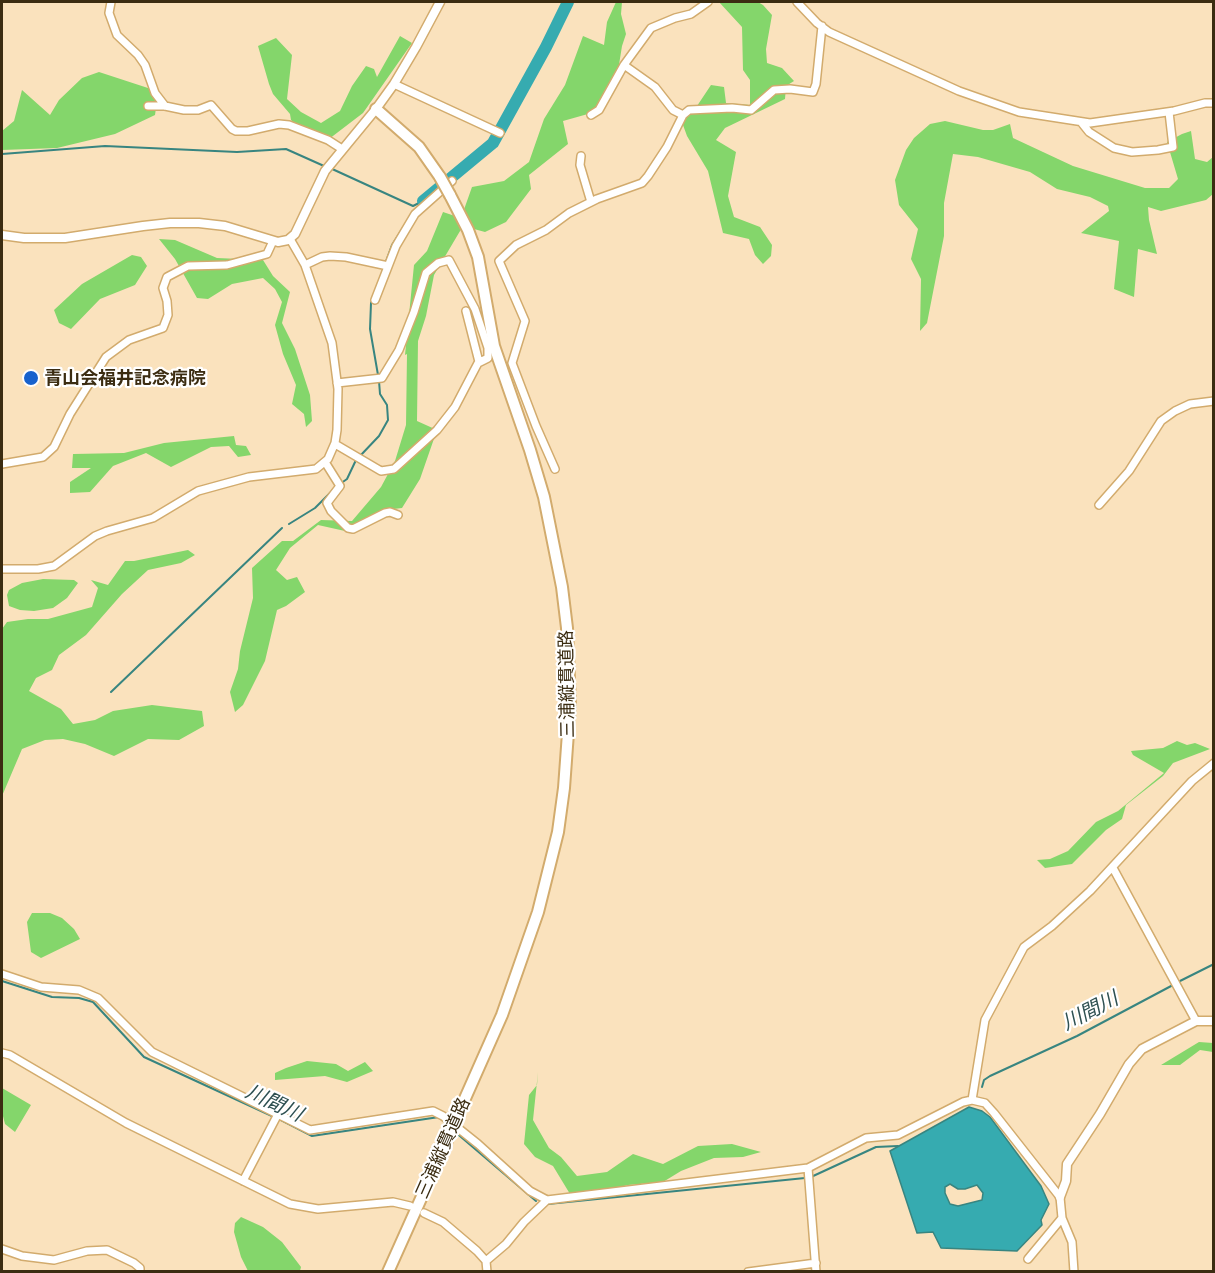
<!DOCTYPE html>
<meta charset="utf-8">
<style>
body{margin:0}
#map{position:relative;width:1215px;height:1273px;overflow:hidden;background:#fae2bd;font-family:"Golos Text",sans-serif}
canvas{display:block}
.frame{position:absolute;inset:0;border:3px solid #3b2c11;pointer-events:none}
</style>
<div id="map">
<canvas width="1215" height="1273"></canvas>
<div class="frame"></div>
</div>
<script>
const ctx = document.querySelector('canvas').getContext('2d');
ctx.lineJoin = 'round';
function fillPath(path, color) { ctx.fillStyle = color; ctx.fill(path, 'evenodd'); }
const toPath = rows => new Path2D(rows.map(r => 'M' + r).join(''));
function trace(path, color, width, dash) { ctx.strokeStyle = color; ctx.lineWidth = width; ctx.lineCap = dash ? 'butt' : 'round'; ctx.setLineDash(dash || []); ctx.stroke(path); }
function write(font, color, halo, rows, align = 'center') {
  ctx.font = font + ' "Golos Text","Noto Sans JP",sans-serif'; ctx.lineWidth = 4.5; ctx.setLineDash([]); ctx.textBaseline = 'middle'; ctx.strokeStyle = halo; ctx.fillStyle = color; for (const [text, x, y, turn = 0] of rows) {
    ctx.save(); ctx.translate(x, y); ctx.rotate((+turn || 0) * Math.PI / 180); ctx.textAlign = isNaN(turn) ? turn : align; if (halo) ctx.strokeText(text, 0, 0); ctx.fillText(text, 0, 0); ctx.restore();
  }
}
fillPath(toPath([
 [616,2,622,2,621,14,626,34,622,46,618,71,602,110,563,121,568,144,529,175,531,189,506,222,485,232,463,226,434,275,426,316,418,341,417,421,437,430,420,479,402,508,385,510,345,531,318,525,290,548,276,570,287,580,297,577,305,592,286,606,277,610,265,661,243,705,235,712,230,692,238,669,240,651,253,598,252,568,282,541,293,541,321,520,352,521,381,487,395,461,406,425,407,354,405,355,414,265,427,251,443,212,461,218,472,187,504,181,529,162,544,119,565,85,583,36,604,45,607,22],
 [719,2,758,2,763,5,772,15,766,49,767,63,782,68,794,81,786,86,785,99,725,128,716,140,736,152,728,196,734,217,760,227,772,245,771,256,763,264,755,255,749,239,723,233,708,171,687,136,683,125,685,116,697,106,711,85,724,87,726,103,750,105,750,80,743,70,742,27],
 [400,36,412,43,363,113,329,139,302,129,291,120,290,114,273,94,269,84,258,46,276,38,292,55,287,99,301,112,321,123,340,111,352,86,366,66,374,69,377,77],
 [99,72,151,89,157,101,155,115,115,134,57,148,2,150,2,131,14,121,22,90,50,115,59,100,82,78],
 [945,121,983,130,993,130,1010,124,1013,138,1073,166,1145,188,1169,188,1178,179,1167,142,1182,134,1191,131,1195,159,1207,162,1213,157,1213,194,1206,200,1161,211,1148,207,1149,220,1157,254,1138,249,1134,297,1114,289,1119,241,1081,233,1109,211,1108,206,1090,197,1057,189,1030,172,978,157,953,154,944,203,944,236,927,323,920,331,921,279,911,259,918,229,899,205,895,180,906,150,914,138,930,124],
 [159,239,175,240,217,258,263,260,273,276,290,292,282,323,295,349,310,395,312,421,306,427,304,414,292,404,296,385,283,354,275,325,282,302,275,289,263,278,232,284,208,299,197,298,175,259],
 [132,255,141,257,147,266,135,285,100,299,71,329,59,323,54,310,82,284],
 [234,436,236,445,246,446,251,455,238,457,229,446,211,447,171,467,146,453,113,466,90,492,70,493,70,482,91,468,72,468,73,454,124,453,164,443],
 [188,550,195,555,181,563,148,570,122,594,86,635,59,655,52,670,36,678,29,691,61,709,73,724,95,720,113,711,152,705,202,711,204,726,179,740,148,739,114,756,85,744,63,739,45,740,22,749,2,796,2,629,7,622,28,619,48,619,92,607,98,588,91,580,108,585,125,561,134,561],
 [43,579,74,580,78,583,67,598,53,608,34,611,20,610,9,606,7,595,9,590,22,583],
 [1177,741,1187,745,1195,743,1210,749,1173,763,1163,776,1126,805,1122,819,1106,830,1072,864,1045,868,1037,860,1050,859,1068,851,1096,822,1118,811,1164,773,1133,755,1131,751,1163,748],
 [32,913,50,913,62,918,74,929,80,939,41,958,31,952,27,922],
 [1199,1042,1213,1043,1213,1052,1200,1050,1180,1065,1161,1065],
 [307,1061,336,1064,348,1071,365,1062,373,1071,347,1082,325,1076,275,1080,275,1073,286,1068],
 [538,1072,533,1120,549,1148,561,1157,577,1176,607,1172,633,1154,663,1164,698,1146,732,1144,761,1152,743,1157,714,1158,681,1171,663,1182,628,1185,592,1194,570,1194,553,1166,535,1157,524,1144,529,1095,537,1085],
 [2,1088,31,1105,15,1132,5,1124,2,1112],
 [241,1217,263,1227,282,1242,301,1267,300,1271,248,1271,241,1257,234,1232,235,1223]
]), '#84d66b');
const water = toPath([
 [969,1107,982,1111,990,1117,1041,1186,1049,1204,1041,1220,1042,1225,1017,1251,941,1248,933,1232,917,1233,890,1151,969,1107],
 [950,1184,958,1189,965,1189,977,1185,983,1193,982,1200,958,1206,950,1204,945,1193,945,1187,950,1184]
]);
fillPath(water, '#36abb0');
trace(water, '#388580', 1.5);
trace(toPath([
 [2,154,105,146,237,152,286,149,324,166],
 [330,168,413,206,423,201],
 [378,375,370,329,371,303,392,245,413,212],
 [360,456,379,436,388,420,387,405,380,394,379,381],
 [340,484,347,479,356,460],
 [289,524,315,508,333,490],
 [111,692,282,528],
 [2,981,52,997,79,998,93,1002,144,1057,274,1117],
 [1178,982,1214,964],
 [982,1087,984,1080,990,1076,1077,1036,1173,985],
 [279,1119,312,1136,439,1117,450,1127],
 [454,1131,536,1201],
 [811,1177,876,1147,898,1146],
 [548,1204,805,1178]
]), '#388580', 2);
trace(toPath([
 [423,201,493,143,546,47,568,2]
]), '#36abb0', 12);
const minor = toPath([
 [111,2,109,13,117,35,138,55,145,65,155,93,165,106],
 [797,2,817,23,829,32,959,91,1019,112,1090,123,1174,111,1205,103,1214,103],
 [394,84,500,133],
 [148,106,165,106,184,110,198,110,211,105,232,129,236,131,248,131,279,124,289,125,328,140,342,149],
 [591,115,599,110,624,65],
 [683,115,673,110,655,87,624,65,651,28,675,18,691,14,708,2],
 [1081,122,1089,132,1114,148,1132,152,1158,150,1173,147,1169,112],
 [581,156,580,165,591,202],
 [305,265,322,257,330,256,346,257,388,266],
 [375,300,396,246,415,214,452,181],
 [466,311,479,362],
 [335,444,381,471,394,469,437,430,455,407,478,363,488,358,488,348,475,309,449,260,438,263,426,273,414,312,399,350,382,378,337,383],
 [325,462,340,486,327,503,331,511,348,528,353,529,385,513,390,512,398,515],
 [2,464,43,457,54,447,70,414,106,357,129,340,163,328,168,315,167,301,163,288,167,277,188,266,227,265,267,254,273,241],
 [555,469,536,426,512,363,525,321,499,261,516,245,546,230,569,213,597,199,642,183,648,176,667,147,683,115,689,110,732,108,751,110,774,90,790,89,813,92,816,84,822,26],
 [1099,505,1129,471,1161,421,1175,411,1190,404,1214,401],
 [2,569,38,569,54,566,95,536,107,531,153,518,198,491,249,477,316,469,328,459,335,443,337,430,338,389,332,343,305,265,290,239],
 [1113,868,1196,1021],
 [2,974,41,987,79,990,98,998,152,1052,310,1130,433,1111,443,1116,478,1144,530,1191,547,1200],
 [2,1053,10,1055,126,1123,290,1204,318,1209,393,1202,410,1206],
 [972,1100,985,1020,1024,947,1052,926,1090,891,1192,781,1214,763],
 [808,1168,816,1272],
 [243,1181,278,1114],
 [424,1213,443,1222,477,1251,486,1261,487,1272],
 [1062,1218,1072,1242,1074,1272],
 [2,1249,22,1256,54,1260,87,1251,107,1250,134,1263,140,1268,140,1272],
 [486,1261,506,1244,524,1222,547,1200,808,1168,866,1138,898,1135,963,1102,972,1100,985,1103,994,1113,1060,1197,1062,1218,1028,1259],
 [748,1272,816,1263]
]);
const tertiary = toPath([
 [2,235,24,238,65,238,143,226,170,223,199,223,225,226,278,242,288,240,295,234,325,171,376,109,394,84,416,47,440,2],
 [1060,1197,1066,1181,1067,1164,1100,1114,1129,1064,1142,1049,1196,1021,1214,1021]
]);
const primary = toPath([
 [376,109,419,147,440,177],
 [450,195,468,230,478,257,494,346,530,450,544,497,562,587,567,628,570,705,564,788,558,832,538,912,502,1015,459,1112],
 [388,1272,445,1145]
]);
trace(minor, '#d2ab6d', 10);
trace(tertiary, '#d2ab6d', 11);
trace(primary, '#d2ab6d', 14);
trace(minor, '#fff', 7);
trace(tertiary, '#fff', 8);
trace(primary, '#fff', 10);
const primaryBridge = toPath([
 [440,177,450,195],
 [445,1145,459,1112]
]);
trace(primaryBridge, '#d2ab6d', 14, []);
trace(primaryBridge, '#fff', 10);
for (const [x, y, r, color] of [
 [31,378,8,"#1862cd"]
]) { const dot = new Path2D(); dot.arc(x, y, r, 0, 2 * Math.PI); ctx.fillStyle = color; ctx.fill(dot); trace(dot, '#fff', 2); }
write('bold 18px', '#3b2c11', '#fff', [
 ["青山会福井記念病院",44,378]
], 'left');
write('18px', '#3b2c11', '#fff', [
 ["三浦縦貫道路",567,684,-91],
 ["三浦縦貫道路",443,1148,-66]
]);
write('italic 20px', '#2e5051', '#fff', [
 ["川間川",1090,1011,-27],
 ["川間川",274,1103,25]
]);
</script>
